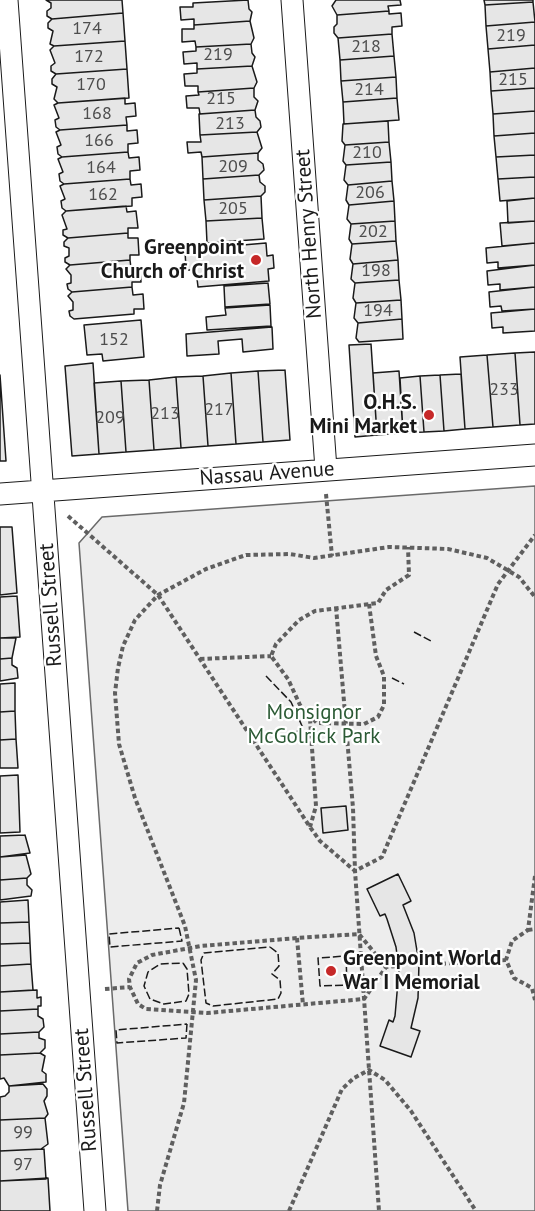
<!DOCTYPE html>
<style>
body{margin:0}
canvas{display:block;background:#fff}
</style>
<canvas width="535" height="1211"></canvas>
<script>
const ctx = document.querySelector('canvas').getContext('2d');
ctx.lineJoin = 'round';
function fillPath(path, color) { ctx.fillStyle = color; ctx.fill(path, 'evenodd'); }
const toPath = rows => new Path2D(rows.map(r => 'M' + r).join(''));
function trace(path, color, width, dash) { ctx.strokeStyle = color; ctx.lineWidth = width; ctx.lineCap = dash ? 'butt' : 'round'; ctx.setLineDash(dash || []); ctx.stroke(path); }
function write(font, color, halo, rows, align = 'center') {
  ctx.font = font + ' "PT Sans",sans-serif'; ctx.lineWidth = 4.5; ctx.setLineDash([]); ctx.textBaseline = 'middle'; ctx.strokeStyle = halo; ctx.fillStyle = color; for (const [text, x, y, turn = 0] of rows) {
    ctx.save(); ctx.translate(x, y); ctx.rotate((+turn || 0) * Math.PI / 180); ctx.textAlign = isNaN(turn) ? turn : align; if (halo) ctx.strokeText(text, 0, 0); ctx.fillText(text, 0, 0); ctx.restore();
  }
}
const built = toPath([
 [535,486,535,1211,128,1211,79,543,102,517,535,486]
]);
fillPath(built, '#ededed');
trace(built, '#6a6a6a', 1.5);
const building = toPath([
 [46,0,122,0,123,13,52,19,47,16,47,11,51,8,51,3,46,0],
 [248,0,249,9,252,12,250,21,194,25,194,19,181,20,180,7,193,7,193,3,248,0],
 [336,0,400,0,401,5,388,6,389,11,337,15,332,6,336,0],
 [484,0,533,0,533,2,485,5,484,0],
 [533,2,535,22,486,26,485,5,533,2],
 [389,11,389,14,401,13,402,26,392,27,392,34,338,38,334,33,334,27,337,24,337,15,389,11],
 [123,13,125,41,54,46,50,44,53,31,48,28,48,23,52,19,123,13],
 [250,21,254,38,251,44,196,47,195,41,182,42,182,29,194,29,194,25,250,21],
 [535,22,535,45,488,49,486,26,535,22],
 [392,34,394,56,340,60,338,38,392,34],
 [125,41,127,69,56,74,51,71,51,66,55,63,50,50,54,46,125,41],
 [251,44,252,53,255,57,252,66,197,69,197,63,184,64,183,52,196,51,196,47,251,44],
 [535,45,535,68,490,72,488,49,535,45],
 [394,56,396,77,341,81,340,60,394,56],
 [252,66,257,82,254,88,198,92,198,86,185,86,184,74,197,73,197,69,252,66],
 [535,68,535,88,491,91,490,72,535,68],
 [127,69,129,98,58,103,54,99,57,87,52,84,52,79,56,74,127,69],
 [396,77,397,98,343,102,341,81,396,77],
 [254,88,254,97,258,101,255,110,200,114,199,108,187,108,186,96,199,95,198,92,254,88],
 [535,88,535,111,493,114,491,91,535,88],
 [125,98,125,104,135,103,136,116,126,117,127,125,60,130,56,127,55,120,59,118,54,105,58,103,125,98],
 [397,98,399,120,344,124,343,102,397,98],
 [255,110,256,117,260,121,261,127,257,132,200,135,199,114,255,110],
 [535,111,535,133,494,136,493,114,535,111],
 [388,121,389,142,345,145,342,141,343,124,388,121],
 [127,125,127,131,137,130,138,143,128,144,128,152,62,157,58,154,57,147,61,145,56,132,60,130,127,125],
 [257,132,262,148,258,153,202,157,201,152,188,153,187,142,201,142,200,135,257,132],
 [535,133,535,155,496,157,494,136,535,133],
 [389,142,391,162,346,165,343,161,345,145,389,142],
 [128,152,129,158,139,157,140,170,130,171,130,179,64,184,60,181,59,174,63,172,58,159,62,157,128,152],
 [258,153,258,160,263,164,264,170,259,175,203,179,202,157,258,153],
 [535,155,535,177,498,179,496,157,535,155],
 [391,162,392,181,348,185,344,180,346,165,391,162],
 [259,175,260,182,265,186,265,192,261,196,204,200,203,179,259,175],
 [535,177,535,198,500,201,498,179,535,177],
 [130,179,131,185,141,184,142,197,132,198,132,206,66,211,62,208,61,201,65,199,60,186,64,184,130,179],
 [392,181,394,201,349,205,346,200,348,185,392,181],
 [261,196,262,218,206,221,204,200,261,196],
 [535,198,535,221,508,223,507,201,535,198],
 [394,201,395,221,351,224,347,219,349,205,394,201],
 [126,206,127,212,136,211,138,228,128,228,128,233,68,238,63,235,63,230,67,229,62,215,66,211,126,206],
 [262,218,264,239,207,243,206,221,262,218],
 [395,221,396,241,352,244,349,239,351,224,395,221],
 [535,221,535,243,502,246,500,223,535,221],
 [128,233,128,238,138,238,139,255,130,255,130,260,70,265,65,262,65,258,69,256,69,248,64,246,64,242,68,238,128,233],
 [396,241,398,260,353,264,350,259,352,244,396,241],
 [266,243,267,256,273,255,274,268,268,269,269,281,198,287,196,270,186,270,185,250,266,243],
 [535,243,535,265,498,268,498,262,487,263,486,248,535,243],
 [130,260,131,268,140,267,141,282,132,282,132,287,72,292,68,289,67,284,71,283,71,275,66,269,70,265,130,260],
 [398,260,399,280,355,283,351,279,353,264,398,260],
 [535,265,535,287,500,290,500,284,488,285,487,271,535,265],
 [399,280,401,300,356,303,353,298,355,283,399,280],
 [268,283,270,304,225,307,224,286,268,283],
 [132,287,133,295,143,294,144,309,134,309,134,314,74,319,70,316,69,311,73,310,73,302,68,296,72,292,132,287],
 [535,287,535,309,502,311,501,306,490,307,489,292,535,287],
 [401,300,402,319,358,323,354,318,356,303,401,300],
 [270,305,271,326,207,330,206,317,226,315,225,308,270,305],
 [535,309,535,331,503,333,503,327,492,328,491,313,535,309],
 [402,319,403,339,359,342,356,338,358,323,402,319],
 [141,320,144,357,103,361,102,354,87,355,84,325,141,320],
 [272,327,273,349,243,352,242,339,218,341,219,354,187,356,186,334,272,327],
 [371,344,377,435,355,437,349,345,371,344],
 [535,352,535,424,520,425,515,353,535,352],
 [515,353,520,425,493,427,487,355,515,353],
 [487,355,493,427,465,429,460,357,487,355],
 [93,363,99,454,72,456,65,366,93,363],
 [285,370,290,440,263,442,258,371,285,370],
 [258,371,263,442,236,444,231,373,258,371],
 [399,371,403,433,377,435,373,373,399,371],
 [231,373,236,444,208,446,203,376,231,373],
 [461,374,465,429,444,431,440,375,461,374],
 [0,375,6,461,0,461,0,375],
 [440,375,444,431,424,432,420,376,440,375],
 [203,376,208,446,181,448,176,377,203,376],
 [420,376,424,432,403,433,400,378,420,376],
 [176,377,181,448,154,450,149,380,176,377],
 [149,380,154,450,126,452,121,381,149,380],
 [121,381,126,452,99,454,94,383,121,381],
 [0,527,12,527,17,593,0,595,0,527],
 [17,596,20,637,0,638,0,597,17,596],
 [0,638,16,638,12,658,0,659,0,638],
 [12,658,12,665,17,668,18,678,0,681,0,659,12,658],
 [15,683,15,711,0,712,0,684,15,683],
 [15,711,16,739,0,740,0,712,15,711],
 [16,739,18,768,0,768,0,740,16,739],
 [18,775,20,832,0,833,0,776,18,775],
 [346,806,348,830,323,833,321,808,346,806],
 [25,835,30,853,0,857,0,836,25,835],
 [26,855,31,874,27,878,0,880,0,857,26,855],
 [398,874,411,901,403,905,414,933,419,963,418,998,411,1028,420,1031,411,1057,380,1046,389,1020,393,1022,395,1016,399,970,396,947,387,919,385,914,380,916,367,889,398,874],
 [27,878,27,885,32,890,31,896,0,900,0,880,27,878],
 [28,900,29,922,0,923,0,902,28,900],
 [29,922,30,943,0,944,0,923,29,922],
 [30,943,31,964,0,966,0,944,30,943],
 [31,964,33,990,0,992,0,966,31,964],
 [37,990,37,998,41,997,41,1006,38,1006,38,1009,0,1011,0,992,37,990],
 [38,1009,38,1016,43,1019,44,1027,39,1032,0,1034,0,1011,38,1009],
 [39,1032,39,1038,45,1040,45,1048,40,1053,0,1055,0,1034,39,1032],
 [40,1053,45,1056,42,1071,46,1074,46,1082,9,1086,4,1078,0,1079,0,1055,40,1053],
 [43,1084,47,1089,47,1096,44,1101,48,1114,45,1118,0,1120,0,1097,5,1096,9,1092,9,1086,43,1084],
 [45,1118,48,1144,41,1149,0,1151,0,1120,45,1118],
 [44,1149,46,1179,0,1181,0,1151,44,1149],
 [48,1178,50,1211,0,1211,0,1181,48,1178]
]);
fillPath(building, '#e6e6e6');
trace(building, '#1a1a1a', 1.5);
const street = toPath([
 [7,0,95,1211],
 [292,0,326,469],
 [0,494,535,455]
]);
trace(street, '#1a1a1a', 23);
trace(toPath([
 [326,494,332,556],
 [68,516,158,595,310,827,320,841,355,871,382,857,498,584,535,535],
 [369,604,376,656,384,676,384,705,378,717,364,724,317,723,300,705,288,679,271,656,276,644,299,620,315,611,378,603,386,590,409,575,408,547],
 [336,607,353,808,355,871,379,1211],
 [200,659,271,656],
 [310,719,316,806,310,827],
 [535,876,528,930,512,941,506,960,514,978,532,988,535,1000],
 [528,930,535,929],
 [297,938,303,1005],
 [419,965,506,960],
 [386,967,359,934,297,938,201,946,152,955,137,963,129,979,130,987,138,1004,146,1009,207,1013,364,999,386,967,399,966],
 [105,989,130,987],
 [157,1211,160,1185,184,1103,196,980,185,926,135,798,119,744,115,693,118,668,123,646,135,620,158,595,206,569,246,555,290,554,314,558,389,547,448,549,487,558,519,577,535,597],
 [289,1211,342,1089,354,1078,369,1070,385,1080,411,1111,476,1211]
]), '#5f5f5f', 4, [4.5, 3]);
trace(street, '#fff', 21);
trace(toPath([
 [414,632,431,641],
 [266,676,291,702,303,728,286,738],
 [392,678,404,684],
 [179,928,182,941,110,947,109,934,179,928],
 [270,947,278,953,279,966,272,974,280,980,281,993,278,999,213,1006,206,1003,201,960,204,953,270,947],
 [346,956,347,985,320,986,318,958,346,956],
 [183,963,187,969,189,994,186,1001,164,1004,150,999,144,986,148,972,160,964,183,963],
 [187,1024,186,1038,117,1043,116,1030,187,1024]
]), '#1a1a1a', 1.5, [8, 3]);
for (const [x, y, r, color] of [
 [256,260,6,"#c62828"],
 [429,415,6,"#c62828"],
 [331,971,6,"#c62828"]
]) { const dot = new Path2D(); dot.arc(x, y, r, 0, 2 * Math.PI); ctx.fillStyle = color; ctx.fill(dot); trace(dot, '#fff', 2); }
write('18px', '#4d4d4d', null, [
 ["174",87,29],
 ["219",511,36],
 ["218",366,47],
 ["219",218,55],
 ["172",89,57],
 ["215",513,80],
 ["170",91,85],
 ["214",369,90],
 ["215",221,99],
 ["168",97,114],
 ["213",230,124],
 ["166",99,141],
 ["210",367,153],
 ["209",233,167],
 ["164",101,168],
 ["206",370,193],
 ["162",103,195],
 ["205",233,209],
 ["202",373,232],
 ["198",376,271],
 ["194",378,311],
 ["152",114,340],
 ["233",504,390],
 ["217",219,410],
 ["213",165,414],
 ["209",110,418],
 ["99",23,1133],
 ["97",23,1165]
]);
write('21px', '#1a1a1a', '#fff', [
 ["North Henry Street",309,234,-94],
 ["Nassau Avenue",267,474,-4],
 ["Russell Street",51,605,-94],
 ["Russell Street",86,1090,-94]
]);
write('bold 21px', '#1a1a1a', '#fff', [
 ["Greenpoint",244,248],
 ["Church of Christ",244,272],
 ["O.H.S.",417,403],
 ["Mini Market",417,427],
 ["Greenpoint World",343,959,"left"],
 ["War I Memorial",343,983,"left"]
], 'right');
write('21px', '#2b5a34', '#fff', [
 ["Monsignor",314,713],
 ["McGolrick Park",314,737]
]);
</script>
